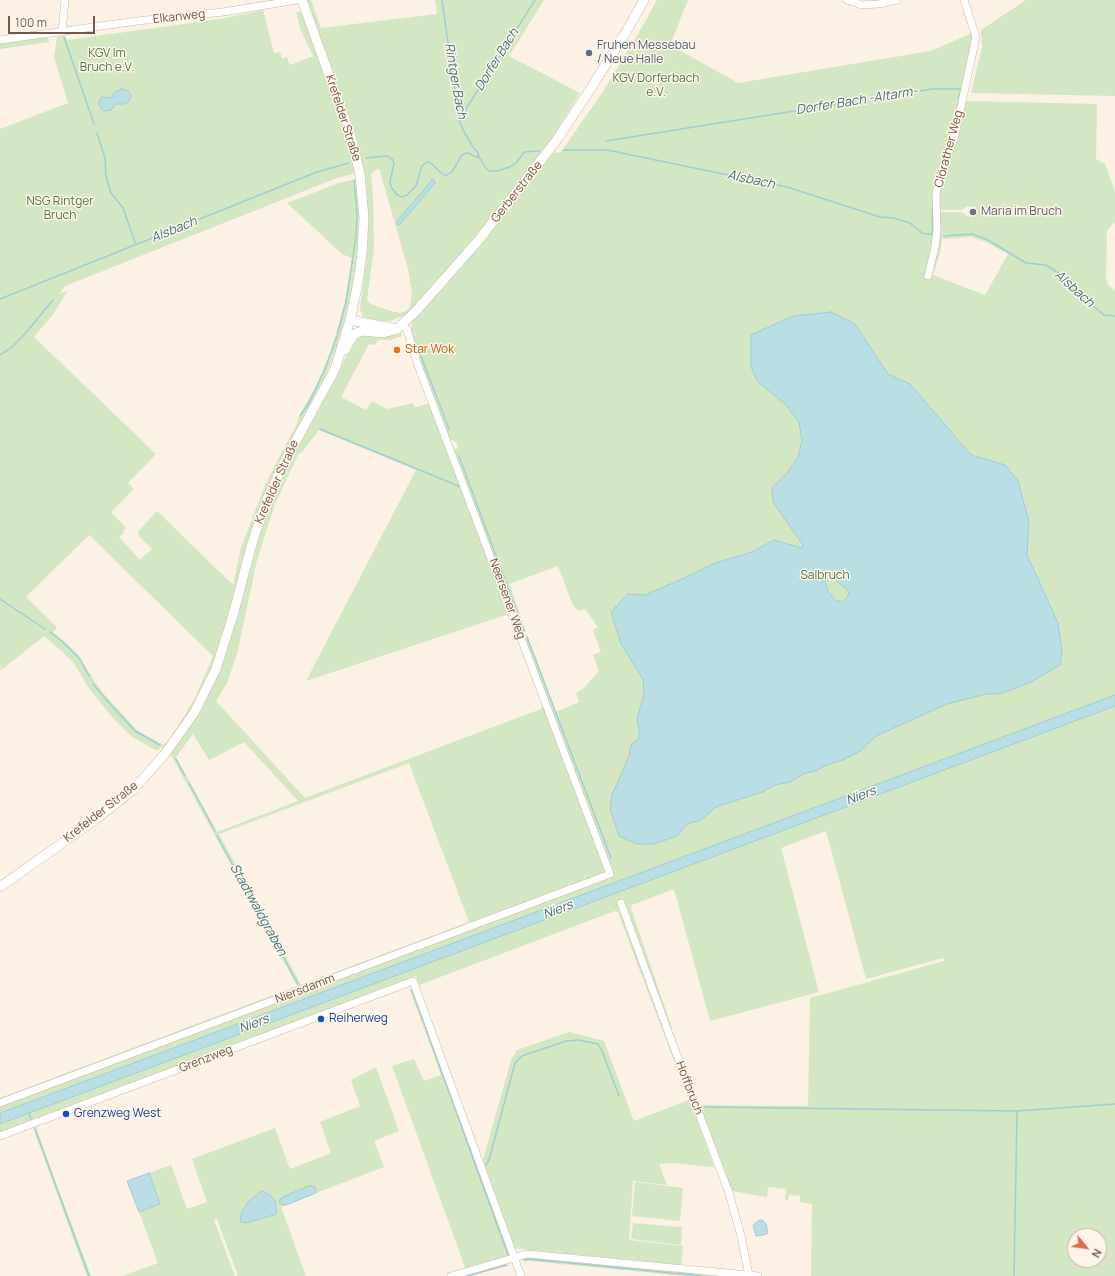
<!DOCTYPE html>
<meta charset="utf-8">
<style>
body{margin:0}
#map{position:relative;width:1115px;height:1276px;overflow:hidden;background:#fbf1e4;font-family:Manrope,sans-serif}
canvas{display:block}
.north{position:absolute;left:1067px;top:1228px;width:40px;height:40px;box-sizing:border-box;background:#fef5ea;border:1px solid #c6b6aa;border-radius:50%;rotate:119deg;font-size:11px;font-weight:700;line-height:16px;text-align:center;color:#72584b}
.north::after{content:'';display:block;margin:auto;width:14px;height:18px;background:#df6b4f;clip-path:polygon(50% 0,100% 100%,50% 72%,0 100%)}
.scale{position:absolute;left:8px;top:16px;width:87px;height:18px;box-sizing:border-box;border:2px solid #72584b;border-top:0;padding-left:5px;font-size:12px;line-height:14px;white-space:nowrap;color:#72584b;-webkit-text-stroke:3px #fef5ea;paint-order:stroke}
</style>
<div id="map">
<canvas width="1115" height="1276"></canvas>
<div class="north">N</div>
<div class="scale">100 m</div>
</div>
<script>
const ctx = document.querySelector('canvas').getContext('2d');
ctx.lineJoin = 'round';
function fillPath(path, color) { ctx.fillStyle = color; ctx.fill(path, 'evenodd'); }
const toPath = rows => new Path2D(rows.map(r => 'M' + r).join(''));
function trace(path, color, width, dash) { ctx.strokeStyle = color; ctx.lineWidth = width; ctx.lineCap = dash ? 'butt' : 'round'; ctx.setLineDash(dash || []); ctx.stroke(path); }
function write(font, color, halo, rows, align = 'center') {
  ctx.font = font + ' Manrope,sans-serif'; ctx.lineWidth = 3; ctx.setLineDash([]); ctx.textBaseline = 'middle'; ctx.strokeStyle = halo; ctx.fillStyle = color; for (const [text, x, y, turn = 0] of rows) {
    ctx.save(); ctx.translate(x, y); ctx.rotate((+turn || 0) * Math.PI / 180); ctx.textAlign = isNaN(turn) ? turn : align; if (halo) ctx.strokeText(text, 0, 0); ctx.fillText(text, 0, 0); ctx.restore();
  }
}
fillPath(toPath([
 [306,0,311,0,321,28,437,14,435,0,544,0,509,56,580,93,543,153,490,221,407,314,391,321,377,321,366,318,362,316,360,309,366,260,368,234,360,156,349,117,329,65],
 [379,168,408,269,412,293,410,307,406,311,400,313,391,311,373,305,369,303,367,300,374,248,373,196,371,174],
 [657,0,688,0,670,45,738,83,931,51,972,33,971,46,951,140,938,172,939,214,942,212,961,212,967,216,975,217,976,207,967,206,962,210,942,210,939,208,939,191,943,174,964,101,1097,104,1096,159,1105,164,1115,191,1115,222,1109,228,1107,232,1106,277,1108,285,1115,291,1115,1276,811,1276,812,1204,800,1202,800,1196,789,1195,788,1200,785,1200,786,1189,768,1187,767,1197,732,1191,700,1105,808,1106,810,998,944,961,943,958,866,979,826,831,781,848,819,992,710,1021,674,889,632,905,631,908,672,1028,669,1026,622,909,714,1167,671,1163,659,1164,667,1185,633,1181,629,1240,683,1246,681,1265,518,1249,514,1247,483,1160,511,1060,517,1050,569,1032,604,1041,634,1121,689,1100,618,913,615,911,419,985,416,976,0,1132,0,1124,621,881,0,1113,0,1098,297,986,171,755,172,751,186,733,201,711,220,667,252,554,268,504,308,425,336,378,350,347,358,338,365,335,388,336,400,333,403,335,391,340,379,340,375,345,369,344,341,397,366,410,372,401,387,409,413,403,415,407,417,407,431,403,523,639,525,636,527,635,556,712,579,702,576,693,584,688,599,671,593,655,601,652,593,630,598,627,585,609,578,611,573,605,558,566,509,584,526,631,523,632,520,629,454,455,455,449,458,448,457,443,448,438,420,364,411,331,412,321,494,227,551,153,561,152,604,90,641,29],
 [971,237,986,242,1008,254,985,295,933,275,940,253,942,239],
 [319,430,416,470,306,681,509,614,543,704,541,709,305,798,216,701,227,683,237,654,257,560,275,504,299,453,301,453],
 [193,734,209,760,244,742,298,801,217,832,176,757],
 [409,763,469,922,301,985,219,834],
 [1075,1236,1099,1236,1099,1260,1075,1260],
 [1026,0,1115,0,1115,96,971,93,982,47,981,30],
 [263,10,274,53,280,52,282,59,287,57,290,65,313,56,300,28,296,11,302,13,339,107,355,171,353,174,337,178,65,286,59,294,67,291,54,313,34,337,156,454,128,483,134,489,111,512,126,528,123,530,124,533,119,537,140,560,152,549,139,536,138,532,157,511,233,585,241,548,263,490,275,465,296,426,299,416,317,384,331,351,345,301,352,258,342,254,287,203,339,183,357,179,359,215,357,259,350,303,338,344,320,391,284,453,267,489,228,620,204,689,166,750,161,747,157,751,131,736,112,717,90,690,73,662,59,649,44,636,0,671,1,666,0,665,0,129,68,103,54,57,57,37,65,36,67,40,220,19],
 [89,535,213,656,195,698,180,723,168,741,163,745,137,730,103,693,95,682,80,657,65,642,53,632,57,627,26,597],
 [48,37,49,42,0,49,0,44],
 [409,988,415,993,511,1257,466,1270,392,1066,414,1059,424,1081,441,1075],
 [376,1067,399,1131,374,1141,384,1167,316,1193,316,1190,308,1186,281,1198,281,1204,286,1205,281,1207,306,1276,238,1276,217,1219,214,1220,235,1276,122,1276,158,1263,139,1212,160,1204,149,1173,171,1165,187,1209,207,1202,192,1159,275,1128,290,1169,331,1153,320,1122,360,1106,351,1080],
 [275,1201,277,1210,243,1223,241,1222,240,1220],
 [36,1127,54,1177,91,1276,87,1276,33,1128],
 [635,1182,683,1188,680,1221,632,1216],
 [633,1223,682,1227,681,1245,631,1239],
 [529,1257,722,1276,686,1276,529,1261,525,1262,523,1259]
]), '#d3e7c3');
const water = toPath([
 [121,89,126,90,130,93,131,98,129,101,125,104,116,104,111,110,104,111,101,109,99,104,100,99,102,97,111,98,115,92,121,89],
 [432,180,434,180,435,183,401,223,399,225,397,224,398,220,432,180],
 [831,312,855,324,888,374,910,384,971,455,1005,465,1018,481,1029,522,1027,555,1058,623,1062,652,1060,665,1031,682,1000,694,986,694,947,704,876,736,860,751,845,759,824,766,818,770,803,774,790,782,775,785,762,792,716,807,701,820,687,824,677,836,654,844,636,844,619,836,610,809,612,795,629,756,631,745,640,737,637,719,644,694,643,679,621,644,611,612,628,594,645,595,682,579,715,563,752,552,774,540,802,548,803,545,773,502,772,488,787,473,798,457,802,441,799,422,785,404,758,382,751,367,751,335,793,316,831,312],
 [824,571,826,571,849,592,848,596,842,602,835,600,828,591,824,578,824,571],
 [1115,695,1115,706,0,1124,0,1113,1115,695],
 [149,1173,160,1204,139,1212,127,1181,149,1173],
 [308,1186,314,1186,316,1190,316,1193,286,1205,281,1204,279,1202,281,1198,283,1197,308,1186],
 [263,1191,270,1195,275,1201,277,1214,246,1223,241,1222,240,1218,242,1211,249,1201,260,1192,263,1191],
 [762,1220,766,1224,768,1233,764,1235,756,1236,753,1226,754,1224,758,1221,762,1220]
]);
fillPath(water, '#b9dee3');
trace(water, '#a0ced4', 1);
trace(toPath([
 [442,0,459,120,463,130,473,147,478,153,479,157],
 [64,37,94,124],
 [459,120,535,0],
 [97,133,105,158,106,176,111,193,123,208,136,245],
 [606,141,932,89,961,89,958,102],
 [563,150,607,150,787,187,880,217,894,218,910,223,922,233,933,235],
 [366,158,387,156,392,159,394,164,390,181,391,187,397,195,402,197,407,195,416,186,422,166,427,162,431,163,440,172,446,176,452,172,462,155,466,153,471,154,474,156,480,158,485,167,489,171,497,171,510,167,517,162,524,152,539,151],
 [932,235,933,196],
 [944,236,972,234,988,240,1026,263,1046,265,1066,278,1069,286,1104,315,1115,316],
 [0,299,317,172,349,163],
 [418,348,449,429],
 [0,355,12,347,23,336,53,300],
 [300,416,309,403,325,369,337,336,346,302,356,237,357,216,354,180],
 [320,429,461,487],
 [459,456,524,631],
 [0,599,45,629],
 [50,632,64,643,79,658,89,676],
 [527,637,611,858],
 [93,684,111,705,135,731,160,745],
 [176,759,185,776],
 [189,783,215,831],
 [217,836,298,984],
 [412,990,508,1255],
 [701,1107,1017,1111,1115,1104],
 [29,1113,31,1119],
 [35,1129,89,1276],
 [486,1165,489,1160,515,1063,522,1056,566,1041,579,1040,598,1044,602,1051,619,1096],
 [524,1260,529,1259,701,1276],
 [467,1276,507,1265],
 [1014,1276,1017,1111]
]), '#a0ced4', 1.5);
const street = toPath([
 [847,0,862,5,878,4,897,0],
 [62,32,65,0],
 [0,40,137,21,223,12,297,0],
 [928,276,935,247,937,230,936,194,940,174,954,139,976,37,964,0],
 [621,903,669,1034,729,1193,741,1236,749,1275],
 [0,1103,610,874,418,365,407,330,403,324],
 [0,1136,413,981,521,1276],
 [451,1276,527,1254,758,1276]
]);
const secondary = toPath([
 [350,320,397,329,416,311,478,241,556,141,593,85,626,32,644,0],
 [345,350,352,337,356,333,362,331,383,333,394,330],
 [0,887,96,819,133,790,164,755,194,713,216,669,233,615,253,540,268,497,285,461,335,369,350,320,358,283,362,252,364,218,360,174,350,133,302,0]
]);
trace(street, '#ccb9ab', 8);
trace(secondary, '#d0bbab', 10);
trace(street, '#fff', 7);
trace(secondary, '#fff', 9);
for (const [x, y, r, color] of [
 [589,53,4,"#5c6f8a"],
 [973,212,4,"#6b7280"],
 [397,350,4,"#e8710a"],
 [321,1019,4,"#1a4fb4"],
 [66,1114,4,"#1a4fb4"]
]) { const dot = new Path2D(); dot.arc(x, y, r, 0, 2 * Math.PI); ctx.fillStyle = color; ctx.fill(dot); trace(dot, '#fef5ea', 1.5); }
write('12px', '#72584b', '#fef5ea', [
 ["Elkanweg",179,17,-6],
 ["Krefelder Straße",343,118,72],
 ["Clörather Weg",949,149,-75],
 ["Gerberstraße",517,192,-52],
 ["Krefelder Straße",277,482,-66],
 ["Neersener Weg",507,599,70],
 ["Krefelder Straße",101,812,-38],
 ["Niersdamm",305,989,-21],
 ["Grenzweg",206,1059,-21],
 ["Hoffbruch",689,1088,69]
]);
write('12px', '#4e5e75', '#fef5ea', [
 ["Fruhen Messebau",597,46],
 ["/ Neue Halle",597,60]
], 'left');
write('12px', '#547743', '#fef5ea', [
 ["KGV Im",107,54],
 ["Bruch e.V.",107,68],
 ["KGV Dorferbach",656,79],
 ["e.V.",656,93],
 ["NSG Rintger",60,202],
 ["Bruch",60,216],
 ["Salbruch",825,576]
]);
write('12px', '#5b616d', '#fef5ea', [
 ["Maria im Bruch",981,212]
], 'left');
write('12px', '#c56008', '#fef5ea', [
 ["Star Wok",405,350]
], 'left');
write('12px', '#164399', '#fef5ea', [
 ["Reiherweg",329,1019],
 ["Grenzweg West",74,1114]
], 'left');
write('italic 13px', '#43757d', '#fef5ea', [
 ["Dorfer Bach",497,60,-58],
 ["Rintger Bach",455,81,80],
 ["Dorfer Bach -Altarm-",857,101,-9],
 ["Alsbach",751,180,12],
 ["Alsbach",174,230,-22],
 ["Alsbach",1074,289,42],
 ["Niers",861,796,-21],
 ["Stadtwaldgraben",258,910,61],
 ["Niers",558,910,-21],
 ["Niers",254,1024,-21]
]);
</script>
